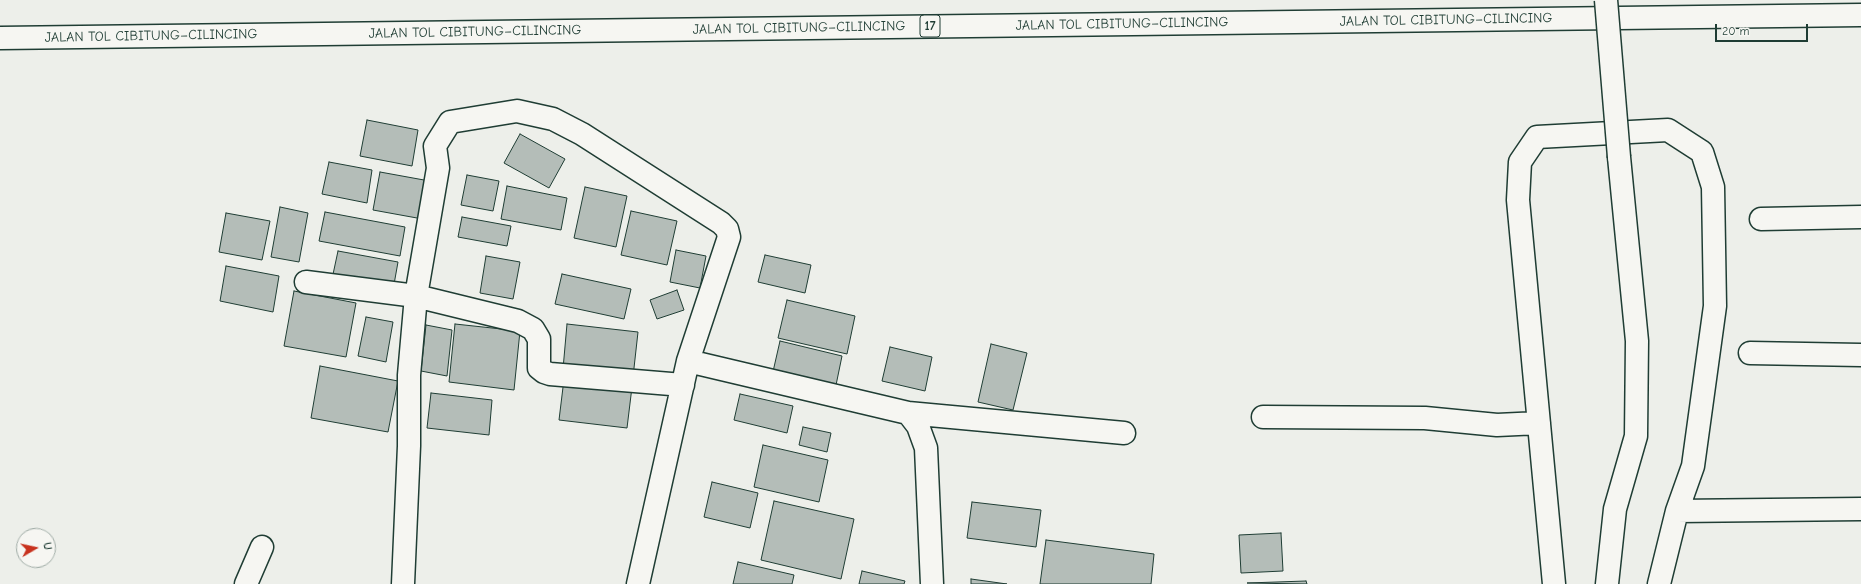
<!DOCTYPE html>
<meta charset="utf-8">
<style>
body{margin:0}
#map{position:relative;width:1861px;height:584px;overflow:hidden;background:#edefea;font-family:"Comic Neue",sans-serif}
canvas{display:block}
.north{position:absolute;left:16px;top:528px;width:40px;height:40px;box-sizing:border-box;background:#f6f6f2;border:1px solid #a0aca6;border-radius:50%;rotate:81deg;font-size:11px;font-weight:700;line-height:16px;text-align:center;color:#1f3d34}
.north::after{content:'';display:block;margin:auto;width:14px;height:18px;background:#c8321e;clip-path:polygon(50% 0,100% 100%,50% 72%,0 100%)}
.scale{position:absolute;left:1715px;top:24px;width:93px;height:18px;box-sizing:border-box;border:2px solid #1f3d34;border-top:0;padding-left:5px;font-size:12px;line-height:14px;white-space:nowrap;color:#1f3d34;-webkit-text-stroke:3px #f6f6f2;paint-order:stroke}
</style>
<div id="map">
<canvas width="1861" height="584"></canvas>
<div class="north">U</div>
<div class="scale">20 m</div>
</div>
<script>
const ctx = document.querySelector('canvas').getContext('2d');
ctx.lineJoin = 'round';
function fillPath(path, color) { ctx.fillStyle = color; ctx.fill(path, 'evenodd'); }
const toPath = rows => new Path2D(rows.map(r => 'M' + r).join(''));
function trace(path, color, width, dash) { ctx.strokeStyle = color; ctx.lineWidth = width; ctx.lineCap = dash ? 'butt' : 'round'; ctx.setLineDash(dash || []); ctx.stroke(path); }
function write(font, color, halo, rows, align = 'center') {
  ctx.font = font + ' "Comic Neue",sans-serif'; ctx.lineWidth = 3; ctx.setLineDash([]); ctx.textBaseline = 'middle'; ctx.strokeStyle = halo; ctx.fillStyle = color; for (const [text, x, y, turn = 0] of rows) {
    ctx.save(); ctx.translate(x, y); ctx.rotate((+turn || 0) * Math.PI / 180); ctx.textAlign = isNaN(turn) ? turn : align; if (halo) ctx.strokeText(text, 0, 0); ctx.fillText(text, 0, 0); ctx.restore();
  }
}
const building = toPath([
 [367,120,418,130,412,166,360,156,367,120],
 [520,134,565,159,549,188,504,163,520,134],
 [329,162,372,170,367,203,322,194,329,162],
 [380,172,435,182,428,220,373,210,380,172],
 [467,175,499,181,493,211,461,205,467,175],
 [507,186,567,198,561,230,501,219,507,186],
 [585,187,627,196,616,247,574,238,585,187],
 [280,207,308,213,299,262,271,257,280,207],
 [631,211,677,221,667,265,621,255,631,211],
 [325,212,405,227,400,256,319,241,325,212],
 [226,213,270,221,262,260,219,252,226,213],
 [462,217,511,226,507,246,458,237,462,217],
 [676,250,706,256,700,288,670,282,676,250],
 [338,251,398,262,393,290,332,279,338,251],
 [765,255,811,265,805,293,758,282,765,255],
 [486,256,520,262,513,299,480,293,486,256],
 [226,266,279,276,273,312,220,301,226,266],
 [562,274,631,289,624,319,555,304,562,274],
 [677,290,684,310,657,319,650,300,677,290],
 [294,291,356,303,346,357,284,346,294,291],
 [787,300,855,316,847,354,778,338,787,300],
 [366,317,393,322,386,362,358,356,366,317],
 [455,324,520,331,514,390,449,382,455,324],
 [567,324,638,332,633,377,563,369,567,324],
 [426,325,452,330,447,376,421,371,426,325],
 [780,341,842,356,835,390,772,376,780,341],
 [991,344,1027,353,1013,410,978,402,991,344],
 [890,347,932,357,925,391,882,381,890,347],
 [320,366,398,381,388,432,311,418,320,366],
 [564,379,632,387,627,428,559,420,564,379],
 [431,393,492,400,489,435,427,428,431,393],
 [740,394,793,406,787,433,734,420,740,394],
 [803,427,831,433,827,452,799,445,803,427],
 [763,445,828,460,819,502,754,487,763,445],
 [712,482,758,493,750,528,704,517,712,482],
 [774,501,854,519,841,579,761,560,774,501],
 [972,502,1041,510,1036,547,967,538,972,502],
 [1281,533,1283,571,1241,573,1239,535,1281,533],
 [1046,540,1154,554,1151,584,1040,584,1046,540],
 [738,562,794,575,792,584,733,584,738,562],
 [862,571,905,581,904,584,859,584,862,571],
 [971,579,1007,584,971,584,971,579],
 [1306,581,1307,584,1247,583,1306,581]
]);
fillPath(building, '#b4bdb8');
trace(building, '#1f3d34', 1);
const minor = toPath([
 [1761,219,1861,217],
 [306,282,416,296,518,321,533,329,539,339,539,368,544,372,550,374,683,385],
 [1750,353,1861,355],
 [688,361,908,413,1124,433],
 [908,413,918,426,926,448,932,584],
 [1263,417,1425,418,1497,425,1539,423],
 [1677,511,1861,509],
 [246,584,262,547],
 [403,584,409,446,409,375,416,296,438,168,435,146,450,122,517,111,553,119,582,134,721,223,727,229,729,237,688,361,638,584],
 [1554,584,1518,200,1520,162,1537,137,1668,130,1702,152,1713,187,1715,306,1693,466,1677,511,1659,584],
 [1607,584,1615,509,1636,436,1637,341,1619,157]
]);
const motorway = toPath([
 [0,38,1861,15]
]);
trace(minor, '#1f3d34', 25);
trace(motorway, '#1f3d34', 25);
trace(minor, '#f6f6f2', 22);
trace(motorway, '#f6f6f2', 22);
const minorBridge = toPath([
 [1606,0,1619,157]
]);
trace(minorBridge, '#1f3d34', 25, []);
trace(minorBridge, '#f6f6f2', 22);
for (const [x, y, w] of [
 [930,26,20]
]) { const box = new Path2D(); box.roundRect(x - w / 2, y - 11, w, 22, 3); ctx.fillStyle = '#f6f6f2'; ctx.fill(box); trace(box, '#1f3d34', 1); }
write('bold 13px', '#1f3d34', null, [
 ["17",930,26]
]);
write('14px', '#1f3d34', '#f6f6f2', [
 ["JALAN TOL CIBITUNG–CILINCING",1446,20,-1],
 ["JALAN TOL CIBITUNG–CILINCING",1122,24,-1],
 ["JALAN TOL CIBITUNG–CILINCING",799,28,-1],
 ["JALAN TOL CIBITUNG–CILINCING",475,32,-1],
 ["JALAN TOL CIBITUNG–CILINCING",151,36,-1]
]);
</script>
